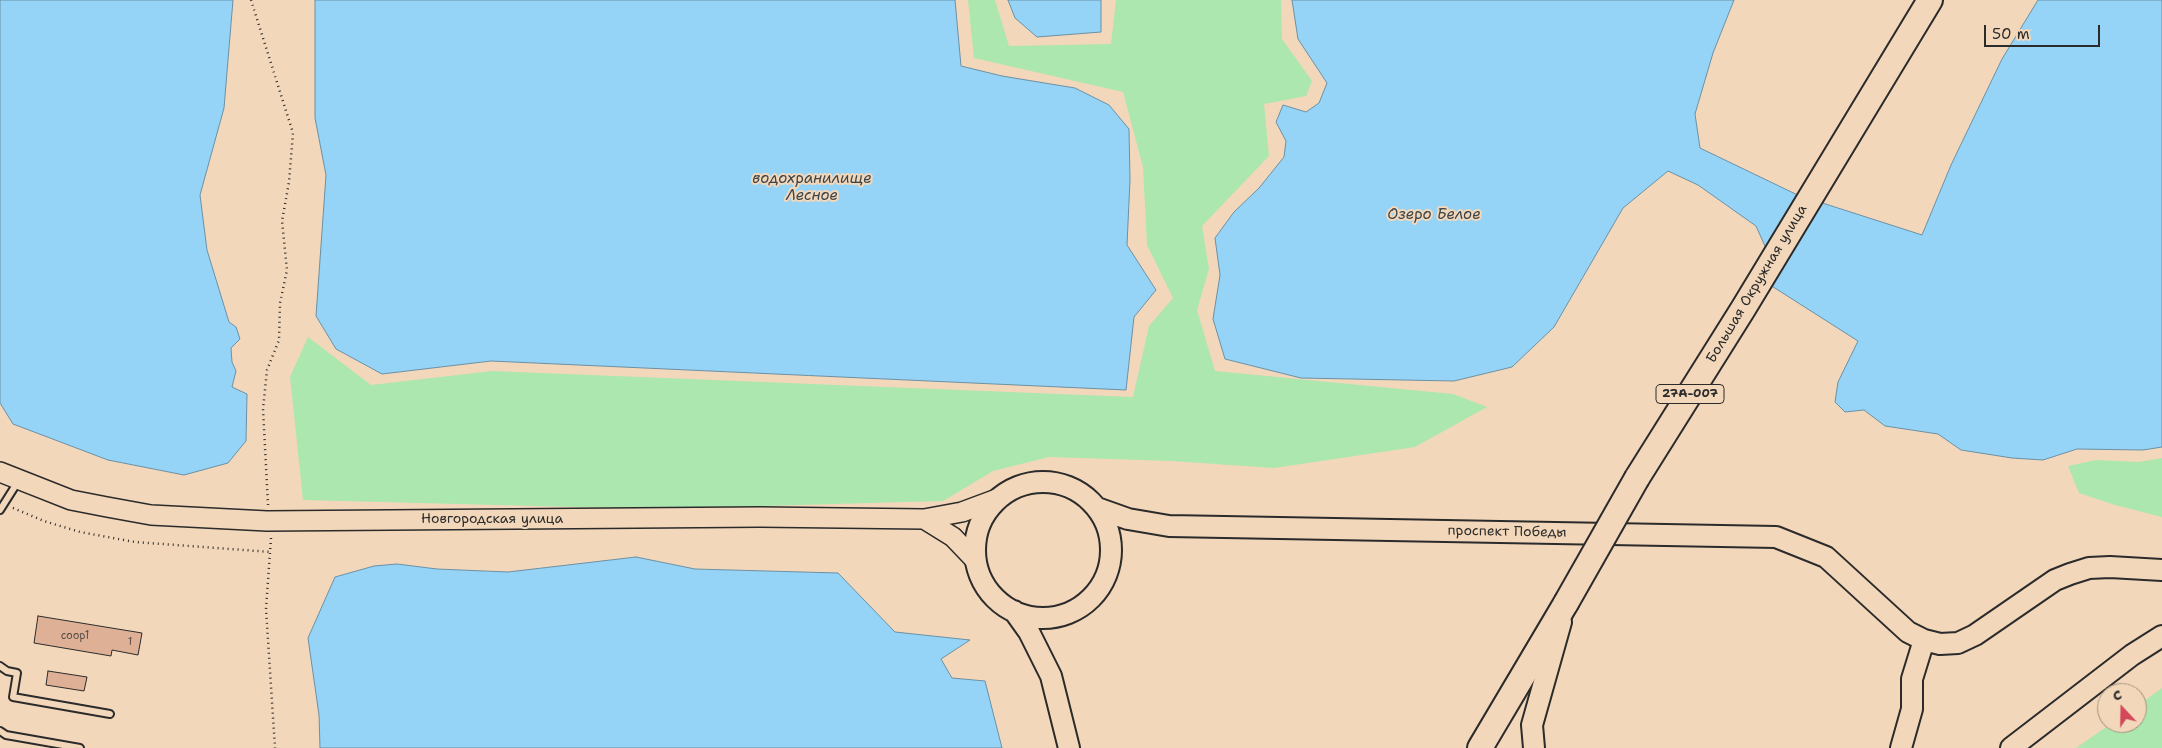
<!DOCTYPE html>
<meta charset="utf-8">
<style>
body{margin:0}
#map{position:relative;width:2162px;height:748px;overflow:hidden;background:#f3d7ba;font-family:"Shantell Sans",sans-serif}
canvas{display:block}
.north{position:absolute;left:2097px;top:683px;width:50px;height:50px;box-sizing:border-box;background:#f3d7ba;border:1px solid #a39281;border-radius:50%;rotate:339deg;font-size:14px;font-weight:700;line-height:20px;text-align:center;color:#2b2b2b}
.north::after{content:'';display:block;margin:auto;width:18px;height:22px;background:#d1495b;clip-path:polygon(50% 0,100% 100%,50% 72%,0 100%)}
.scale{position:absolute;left:1984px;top:25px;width:116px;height:22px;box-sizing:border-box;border:2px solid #2b2b2b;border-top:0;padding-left:6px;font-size:15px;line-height:18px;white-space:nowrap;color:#2b2b2b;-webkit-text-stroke:4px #f3d7ba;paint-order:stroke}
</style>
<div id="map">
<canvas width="2162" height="748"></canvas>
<div class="north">С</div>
<div class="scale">50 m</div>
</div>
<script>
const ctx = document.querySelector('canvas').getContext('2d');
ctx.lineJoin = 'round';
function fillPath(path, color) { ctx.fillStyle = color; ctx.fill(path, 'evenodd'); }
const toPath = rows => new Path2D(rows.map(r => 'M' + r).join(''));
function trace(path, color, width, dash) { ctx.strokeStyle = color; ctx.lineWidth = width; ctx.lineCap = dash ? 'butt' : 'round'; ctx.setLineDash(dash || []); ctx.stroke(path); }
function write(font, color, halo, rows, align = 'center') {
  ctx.font = font + ' "Shantell Sans",sans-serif'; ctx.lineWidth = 4; ctx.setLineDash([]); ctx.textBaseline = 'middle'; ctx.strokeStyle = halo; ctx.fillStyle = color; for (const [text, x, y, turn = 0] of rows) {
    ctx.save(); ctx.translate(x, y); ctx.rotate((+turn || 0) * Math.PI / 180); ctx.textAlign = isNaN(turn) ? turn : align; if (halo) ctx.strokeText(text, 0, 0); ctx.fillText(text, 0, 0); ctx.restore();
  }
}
fillPath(toPath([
 [968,0,995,0,1009,46,1111,44,1116,0,1281,0,1282,39,1312,81,1306,96,1264,104,1269,156,1202,226,1209,269,1197,310,1215,371,1453,394,1487,407,1415,447,1274,468,1171,461,1049,457,993,471,943,501,653,509,303,500,290,377,308,337,371,385,492,371,1133,397,1149,326,1173,298,1147,245,1143,167,1123,92,974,58],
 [2162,458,2162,517,2115,505,2079,493,2068,466,2096,460,2139,462],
 [2162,688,2162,748,2076,748,2112,723,2137,723,2137,706]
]), '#abe7ae');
const water = toPath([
 [0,0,233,0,224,108,200,195,207,250,229,322,236,327,240,339,231,348,232,362,236,371,232,387,247,394,246,441,228,463,184,475,108,460,13,424,0,403,0,0],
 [315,0,955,0,961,66,1002,76,1075,88,1109,105,1129,129,1130,180,1127,245,1156,290,1134,317,1126,390,491,361,382,374,336,349,316,316,326,175,315,118,315,0],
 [1008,0,1101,0,1101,32,1037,37,1015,18,1008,0],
 [1292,0,1734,0,1713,53,1695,114,1700,148,1808,200,1810,199,1922,235,1951,165,2002,59,2038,0,2162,0,2162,447,2143,450,2077,449,2043,460,2012,458,1961,450,1938,434,1885,426,1864,410,1845,412,1835,402,1838,382,1858,341,1767,283,1774,266,1756,226,1698,185,1668,171,1623,208,1554,327,1512,367,1454,381,1301,378,1225,359,1213,319,1220,275,1215,238,1234,212,1259,188,1284,157,1286,141,1276,122,1283,105,1306,112,1319,103,1327,83,1298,39,1292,0],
 [636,557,695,569,838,573,895,632,970,640,941,659,952,678,985,681,1002,748,320,748,319,715,308,638,335,577,374,566,397,564,437,569,508,572,636,557]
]);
fillPath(water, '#95d4f6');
trace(water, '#6b90a5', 1);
const building = toPath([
 [38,616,142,633,138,655,112,650,111,656,34,643,38,616],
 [48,671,87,677,84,691,46,685,48,671]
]);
fillPath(building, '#deb197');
trace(building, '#2b2b2b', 1);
const lane = toPath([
 [0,510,19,480],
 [0,666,7,671,17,673,13,697,110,714],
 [0,731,6,735,80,748]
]);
const secondary = toPath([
 [0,472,71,500,107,507,151,515,267,521,760,517,924,519,962,512,997,499],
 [924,519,953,537,975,560]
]);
const primary = toPath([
 '975 550a68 68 0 1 1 136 0a68 68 0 1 1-136 0Z',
 [1097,508,1128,519,1169,526,1776,537,1826,557,1908,632,1924,640,1940,644,1958,643,1975,635,2055,580,2070,574,2089,568,2110,567,2162,570],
 [1014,611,1029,632,1051,676,1069,748],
 [1534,748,1532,725,1561,622],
 [1901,748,1912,709,1912,679,1924,640],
 [2011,748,2132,655,2162,636]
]);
const highway = toPath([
 [1637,478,1743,309,1930,0],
 [1480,748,1566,603]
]);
trace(lane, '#2b2b2b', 10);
trace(secondary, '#2b2b2b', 22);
trace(primary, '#2b2b2b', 24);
trace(highway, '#2b2b2b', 28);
trace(toPath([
 [251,0,293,133,289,182,282,221,287,270,280,303,279,340,267,370,263,409,268,505],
 [13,508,44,521,80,532,135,542,271,552],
 [271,538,266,609,275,748]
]), '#2b2b2b', 2.5, [1, 4]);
trace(lane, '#f3d7ba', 6);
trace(secondary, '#f3d7ba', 19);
trace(primary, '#f3d7ba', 20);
trace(highway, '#f3d7ba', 24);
const highwayBridge = toPath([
 [1566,603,1637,478]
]);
trace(highwayBridge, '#2b2b2b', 28, []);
trace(highwayBridge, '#f3d7ba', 24);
write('11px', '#584c46', null, [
 ["соор1",75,636],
 ["1",130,642]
]);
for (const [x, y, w] of [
 [1690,394,68]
]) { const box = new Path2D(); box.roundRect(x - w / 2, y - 9.5, w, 19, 4); ctx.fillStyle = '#f3d7ba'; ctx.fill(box); trace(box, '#2b2b2b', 1); }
write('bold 12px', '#2b2b2b', null, [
 ["27А-007",1690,394]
]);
write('14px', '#2b2b2b', '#f3d7ba', [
 ["Большая Окружная улица",1757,284,-59],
 ["Новгородская улица",492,519],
 ["проспект Победы",1507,532,1]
]);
write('italic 15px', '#3b4449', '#f3d7ba', [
 ["водохранилище",812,179],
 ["Лесное",812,196],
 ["Озеро Белое",1434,215]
]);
</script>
